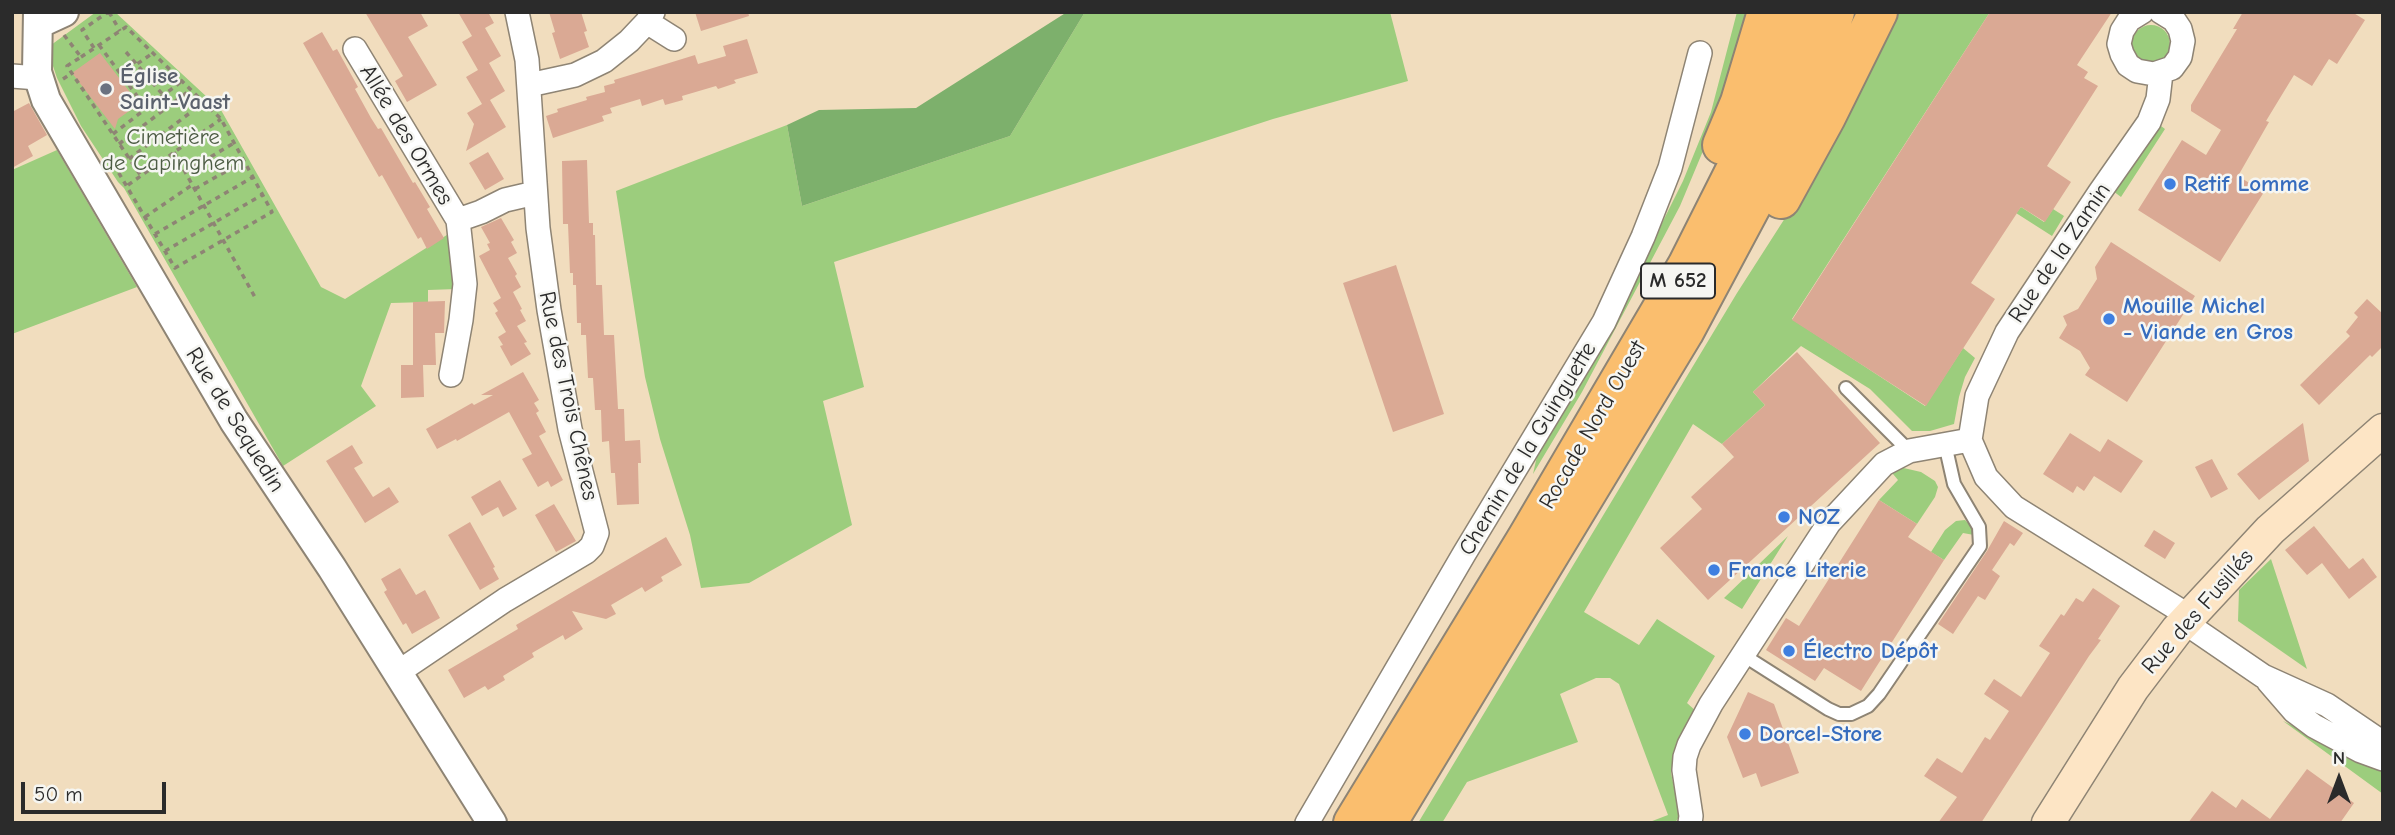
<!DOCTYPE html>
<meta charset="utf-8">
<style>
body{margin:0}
#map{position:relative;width:2395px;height:835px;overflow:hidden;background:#f1ddbe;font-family:"Comic Neue",sans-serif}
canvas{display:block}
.frame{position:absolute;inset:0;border:14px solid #2b2b2b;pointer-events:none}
.north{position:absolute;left:2304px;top:744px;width:70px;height:70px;-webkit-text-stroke:5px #f6f6f2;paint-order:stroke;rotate:0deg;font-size:19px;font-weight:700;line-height:28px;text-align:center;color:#2b2b2b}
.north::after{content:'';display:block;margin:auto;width:24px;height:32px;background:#2b2b2b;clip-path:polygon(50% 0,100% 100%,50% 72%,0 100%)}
.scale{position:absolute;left:21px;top:782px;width:145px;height:32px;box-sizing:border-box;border:4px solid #2b2b2b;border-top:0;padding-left:9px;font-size:21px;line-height:24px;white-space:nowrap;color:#2b2b2b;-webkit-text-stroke:5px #f6f6f2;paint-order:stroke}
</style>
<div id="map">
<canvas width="2395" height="835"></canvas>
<div class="frame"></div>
<div class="north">N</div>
<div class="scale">50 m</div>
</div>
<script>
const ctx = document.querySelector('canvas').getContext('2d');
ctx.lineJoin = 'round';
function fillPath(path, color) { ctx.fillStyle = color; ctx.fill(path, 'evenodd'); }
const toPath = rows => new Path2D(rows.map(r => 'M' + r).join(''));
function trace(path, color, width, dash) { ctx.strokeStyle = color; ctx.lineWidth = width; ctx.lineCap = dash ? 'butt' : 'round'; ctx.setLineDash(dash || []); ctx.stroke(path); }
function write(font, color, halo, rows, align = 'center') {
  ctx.font = font + ' "Comic Neue",sans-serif'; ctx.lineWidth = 5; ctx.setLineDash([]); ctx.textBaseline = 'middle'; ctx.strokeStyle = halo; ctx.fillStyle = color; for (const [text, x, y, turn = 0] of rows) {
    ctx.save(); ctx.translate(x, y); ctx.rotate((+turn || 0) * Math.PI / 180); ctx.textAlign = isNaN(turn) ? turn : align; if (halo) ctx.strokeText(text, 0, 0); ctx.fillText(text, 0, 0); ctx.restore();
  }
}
fillPath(toPath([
 [96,12,115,12,221,110,321,287,345,299,450,233,457,289,428,290,428,302,391,303,361,386,376,406,283,466,124,188,118,182,81,126,57,78,47,48],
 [1085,12,1390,12,1408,81,1273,119,834,262,864,387,823,401,852,525,749,583,701,588,690,535,660,439,645,377,616,191,787,125,802,206,1010,136],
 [1737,12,1752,12,1726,96,1680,206,1582,392,1533,474,1539,447,1654,239,1683,181,1711,112],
 [1897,12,1990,12,1792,319,1925,406,1963,348,1975,358,1965,377,1959,397,1954,424,1930,431,1912,431,1870,389,1801,346,1753,392,1765,405,1722,444,1693,424,1584,612,1639,645,1657,619,1715,656,1687,703,1697,712,1674,752,1671,773,1680,815,1675,823,1647,823,1668,815,1619,684,1610,678,1596,678,1560,694,1578,742,1467,782,1442,823,1418,823,1737,293,1787,215],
 '2132 44a19 19 0 1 1 38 0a19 19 0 1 1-38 0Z',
 [2157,123,2165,129,2121,197,2113,191],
 [57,150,137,287,12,334,12,170],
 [2021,207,2044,222,2053,209,2064,216,2052,236,2016,213],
 [1895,466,1921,472,1935,481,1938,487,1935,497,1917,524,1879,500,1898,480,1888,468],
 [1965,520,1974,529,1974,535,1963,533,1944,560,1931,552,1945,530,1956,521],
 [1788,536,1742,609,1724,598],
 [2271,559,2307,669,2238,621,2239,590],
 [2283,721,2383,769,2383,794]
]), '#9ccd7d');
fillPath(toPath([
 [1067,12,1085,12,1010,136,802,206,787,125,819,110,916,108]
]), '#7db06c');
fillPath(toPath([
 [365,12,420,12,428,26,408,37,437,85,407,102,395,81,403,76],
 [458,12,488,12,494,23,485,28,501,56,489,63,505,91,490,100,506,127,466,151,474,124,467,113,482,104,466,77,478,70,462,42,472,36],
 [549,12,581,12,587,31,584,32,589,47,560,59,552,33,555,32],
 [695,12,748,12,749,16,701,31],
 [1990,12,2112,12,2077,65,2088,72,2084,78,2098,86,2047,166,2071,182,2045,222,2021,207,1971,283,1995,299,1926,406,1792,320],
 [2243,12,2352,12,2365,20,2337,64,2329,59,2312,86,2294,75,2266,121,2269,122,2238,176,2264,192,2220,262,2138,210,2182,140,2206,155,2221,130,2191,111,2191,105,2237,29,2233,29],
 [322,32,333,51,337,49,358,87,355,89,371,118,378,129,381,128,413,183,415,182,430,207,427,209,444,238,427,249,421,237,418,239,382,175,379,177,303,43],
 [747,39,758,73,734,80,736,83,718,89,716,86,682,96,683,100,665,105,663,99,642,106,640,99,610,108,612,113,602,116,604,121,553,138,546,116,558,112,557,109,587,100,586,97,605,92,604,86,615,83,614,80,695,55,698,64,726,56,723,46],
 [100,53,139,104,118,119,115,129,72,73],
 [29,103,47,135,28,146,33,156,12,168,12,112],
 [488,152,504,179,485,190,469,163],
 [587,160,589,223,593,223,593,235,595,235,596,285,602,285,604,335,614,335,618,409,624,409,625,441,640,440,641,463,638,463,639,504,617,505,615,473,611,473,609,441,602,442,601,410,595,410,593,378,588,378,586,335,581,335,581,323,577,323,576,285,573,285,573,273,570,273,568,224,563,224,562,161],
 [501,218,514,240,511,242,517,253,508,258,517,274,515,276,521,287,513,292,522,309,520,310,526,321,517,326,527,342,524,343,531,354,511,366,500,346,503,345,498,337,506,332,495,313,498,311,493,303,501,298,479,256,490,250,487,244,490,243,481,227],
 [2111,242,2195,296,2127,402,2085,375,2090,368,2080,351,2059,338,2067,325,2063,316,2078,309,2097,279,2095,267],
 [1396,265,1444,414,1393,432,1343,283],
 [2367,299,2383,314,2383,346,2372,357,2370,355,2319,405,2300,385,2350,336,2346,332,2358,317,2354,313],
 [445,301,444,333,435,333,436,365,423,365,424,397,401,398,401,365,413,365,413,302],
 [1797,352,1880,443,1708,600,1660,548,1702,509,1691,497,1734,457,1722,444,1765,405,1753,392],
 [523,372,539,400,534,403,539,411,536,413,546,432,539,436,563,480,551,487,548,481,538,487,522,459,532,454,509,412,457,441,456,439,437,449,426,429,472,403,474,405,493,395,481,395],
 [2303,423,2309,461,2259,500,2237,474],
 [2070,433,2100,452,2108,439,2143,461,2121,493,2094,476,2084,491,2077,486,2073,493,2043,474],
 [352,445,363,463,354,468,373,497,389,487,399,502,365,523,326,461],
 [2212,459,2228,489,2211,498,2195,467],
 [500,480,517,509,503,517,498,507,482,516,471,497],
 [1879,500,1917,524,1908,537,1944,560,1861,691,1824,668,1815,681,1766,650,1786,618,1799,626],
 [554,504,576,541,556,552,535,515],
 [2004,521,2023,533,2014,546,2010,543,1992,570,2000,576,1985,600,1978,596,1953,634,1938,624,1987,551],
 [470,522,495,567,493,568,499,579,480,590,448,535],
 [2314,526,2349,569,2363,558,2377,577,2349,599,2322,563,2307,575,2285,550],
 [2154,530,2175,543,2165,559,2144,546],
 [666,537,682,565,661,577,663,581,645,592,642,587,611,605,616,614,606,619,572,611,583,629,565,640,563,635,532,653,534,657,503,676,505,680,488,690,485,686,464,698,448,670,518,629,516,625],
 [400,568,416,595,425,590,440,618,412,634,406,623,403,625,384,592,387,590,381,579],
 [2093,588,2120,606,2098,639,2101,640,2089,656,1981,823,1938,823,1957,797,1924,776,1937,758,1962,773,1985,737,1990,740,2009,711,1984,694,1994,679,2021,697,2050,653,2039,646,2061,614,2064,616,2076,598,2083,602],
 [1748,692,1774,704,1799,773,1761,787,1756,773,1743,778,1727,737],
 [2307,769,2354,803,2340,823,2188,823,2212,791,2236,808,2242,799,2270,819]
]), '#daa994');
const service = toPath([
 [1846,388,1909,451],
 [1743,655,1828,709,1839,714,1851,714,1868,706,1879,694,1980,546,1979,527,1954,484,1945,444]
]);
const minor = toPath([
 [2142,12,2129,20,2122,31,2119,44,2122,54,2128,65,2137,71,2154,74,2172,68,2180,57,2183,41,2180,29,2174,20,2161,12],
 [647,22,674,39],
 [355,49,458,220,465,284,461,320,451,375],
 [2161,73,2158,99,2149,122,2100,192,2007,332,1977,396,1970,440,1986,477,2014,507,2189,616],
 [12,76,38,78],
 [529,85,575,75,604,61,629,41,647,22,653,12],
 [458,220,481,212,505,200,535,193],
 [2184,622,2263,676,2327,705,2383,743],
 [397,673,505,600,586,552,592,546,597,533,570,429,549,310,538,228,527,60,517,12],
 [2268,681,2294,711,2314,726,2361,751,2383,759],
 [1307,823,1464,554,1604,322,1643,237,1670,168,1700,53],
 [1690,823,1691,816,1684,770,1685,757,1689,745,1711,704,1829,523,1884,464,1909,451,1970,440]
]);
const tertiary = toPath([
 [38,12,37,72,46,100,234,421,332,568,492,823],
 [38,24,64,12]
]);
const secondary = toPath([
 [2048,823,2133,688,2177,630,2270,530,2383,430]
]);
const trunk = toPath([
 [1722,145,1740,102,1767,12],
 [1781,199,1826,117,1878,12],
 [1353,823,1527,538,1687,266,1759,123,1805,12],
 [1387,823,1684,332,1763,184,1802,100,1835,12]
]);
trace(service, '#8e8474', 16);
trace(minor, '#8e8474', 26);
trace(tertiary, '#8e8474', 32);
trace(secondary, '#8e8474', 35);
trace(trunk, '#8e8474', 42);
trace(toPath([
 [109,12,120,31],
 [64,35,81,57,67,66,141,176],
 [99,45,146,108],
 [94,48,82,30,108,12],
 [126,52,170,103],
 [81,57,126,27,221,119,272,212,175,268,107,153],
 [121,75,153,53],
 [63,79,72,73],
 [113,134,182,81],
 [119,144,190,90],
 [174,152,256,299],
 [129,159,203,103],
 [185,172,234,143],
 [128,185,221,119],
 [195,189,244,161],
 [145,217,192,185],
 [155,234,253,177],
 [165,251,262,195]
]), '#8e8474', 3.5, [5, 5]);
trace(service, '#fff', 12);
trace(minor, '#fff', 23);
trace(tertiary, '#fff', 28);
trace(secondary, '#fde5c5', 32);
trace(trunk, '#fabe6e', 38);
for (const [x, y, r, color] of [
 [106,89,7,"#6b7280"],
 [2170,184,7,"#3f7fe0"],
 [2109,319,7,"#3f7fe0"],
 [1784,517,7,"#3f7fe0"],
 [1714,570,7,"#3f7fe0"],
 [1789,651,7,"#3f7fe0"],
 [1745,734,7,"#3f7fe0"]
]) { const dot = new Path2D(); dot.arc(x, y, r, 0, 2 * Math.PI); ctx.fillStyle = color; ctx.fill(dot); trace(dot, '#f6f6f2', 2.5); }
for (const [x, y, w] of [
 [1678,281,74]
]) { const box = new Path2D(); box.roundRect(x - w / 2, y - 17.5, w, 35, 5); ctx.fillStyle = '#f6f6f2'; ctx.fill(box); trace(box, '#2b2b2b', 2); }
write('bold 21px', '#2b2b2b', null, [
 ["M 652",1678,281]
]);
write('bold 23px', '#5b616d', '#f6f6f2', [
 ["Église",120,76],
 ["Saint-Vaast",120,102]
], 'left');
write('23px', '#2b2b2b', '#f6f6f2', [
 ["Allée des Ormes",406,135,59],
 ["Rue de la Zamin",2060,253,-56],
 ["Rue des Trois Chênes",568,396,78],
 ["Rue de Sequedin",235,420,58],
 ["Rocade Nord Ouest",1593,425,-60],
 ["Chemin de la Guinguette",1528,449,-59],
 ["Rue des Fusillés",2198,612,-49]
]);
write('23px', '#4d5c44', '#f6f6f2', [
 ["Cimetière",173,137],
 ["de Capinghem",173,163]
]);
write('bold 23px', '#366cbe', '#f6f6f2', [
 ["Retif Lomme",2184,184],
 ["Mouille Michel",2123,306],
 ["- Viande en Gros",2123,332],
 ["NOZ",1798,517],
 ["France Literie",1728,570],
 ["Électro Dépôt",1803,651],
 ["Dorcel-Store",1759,734]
], 'left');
</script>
